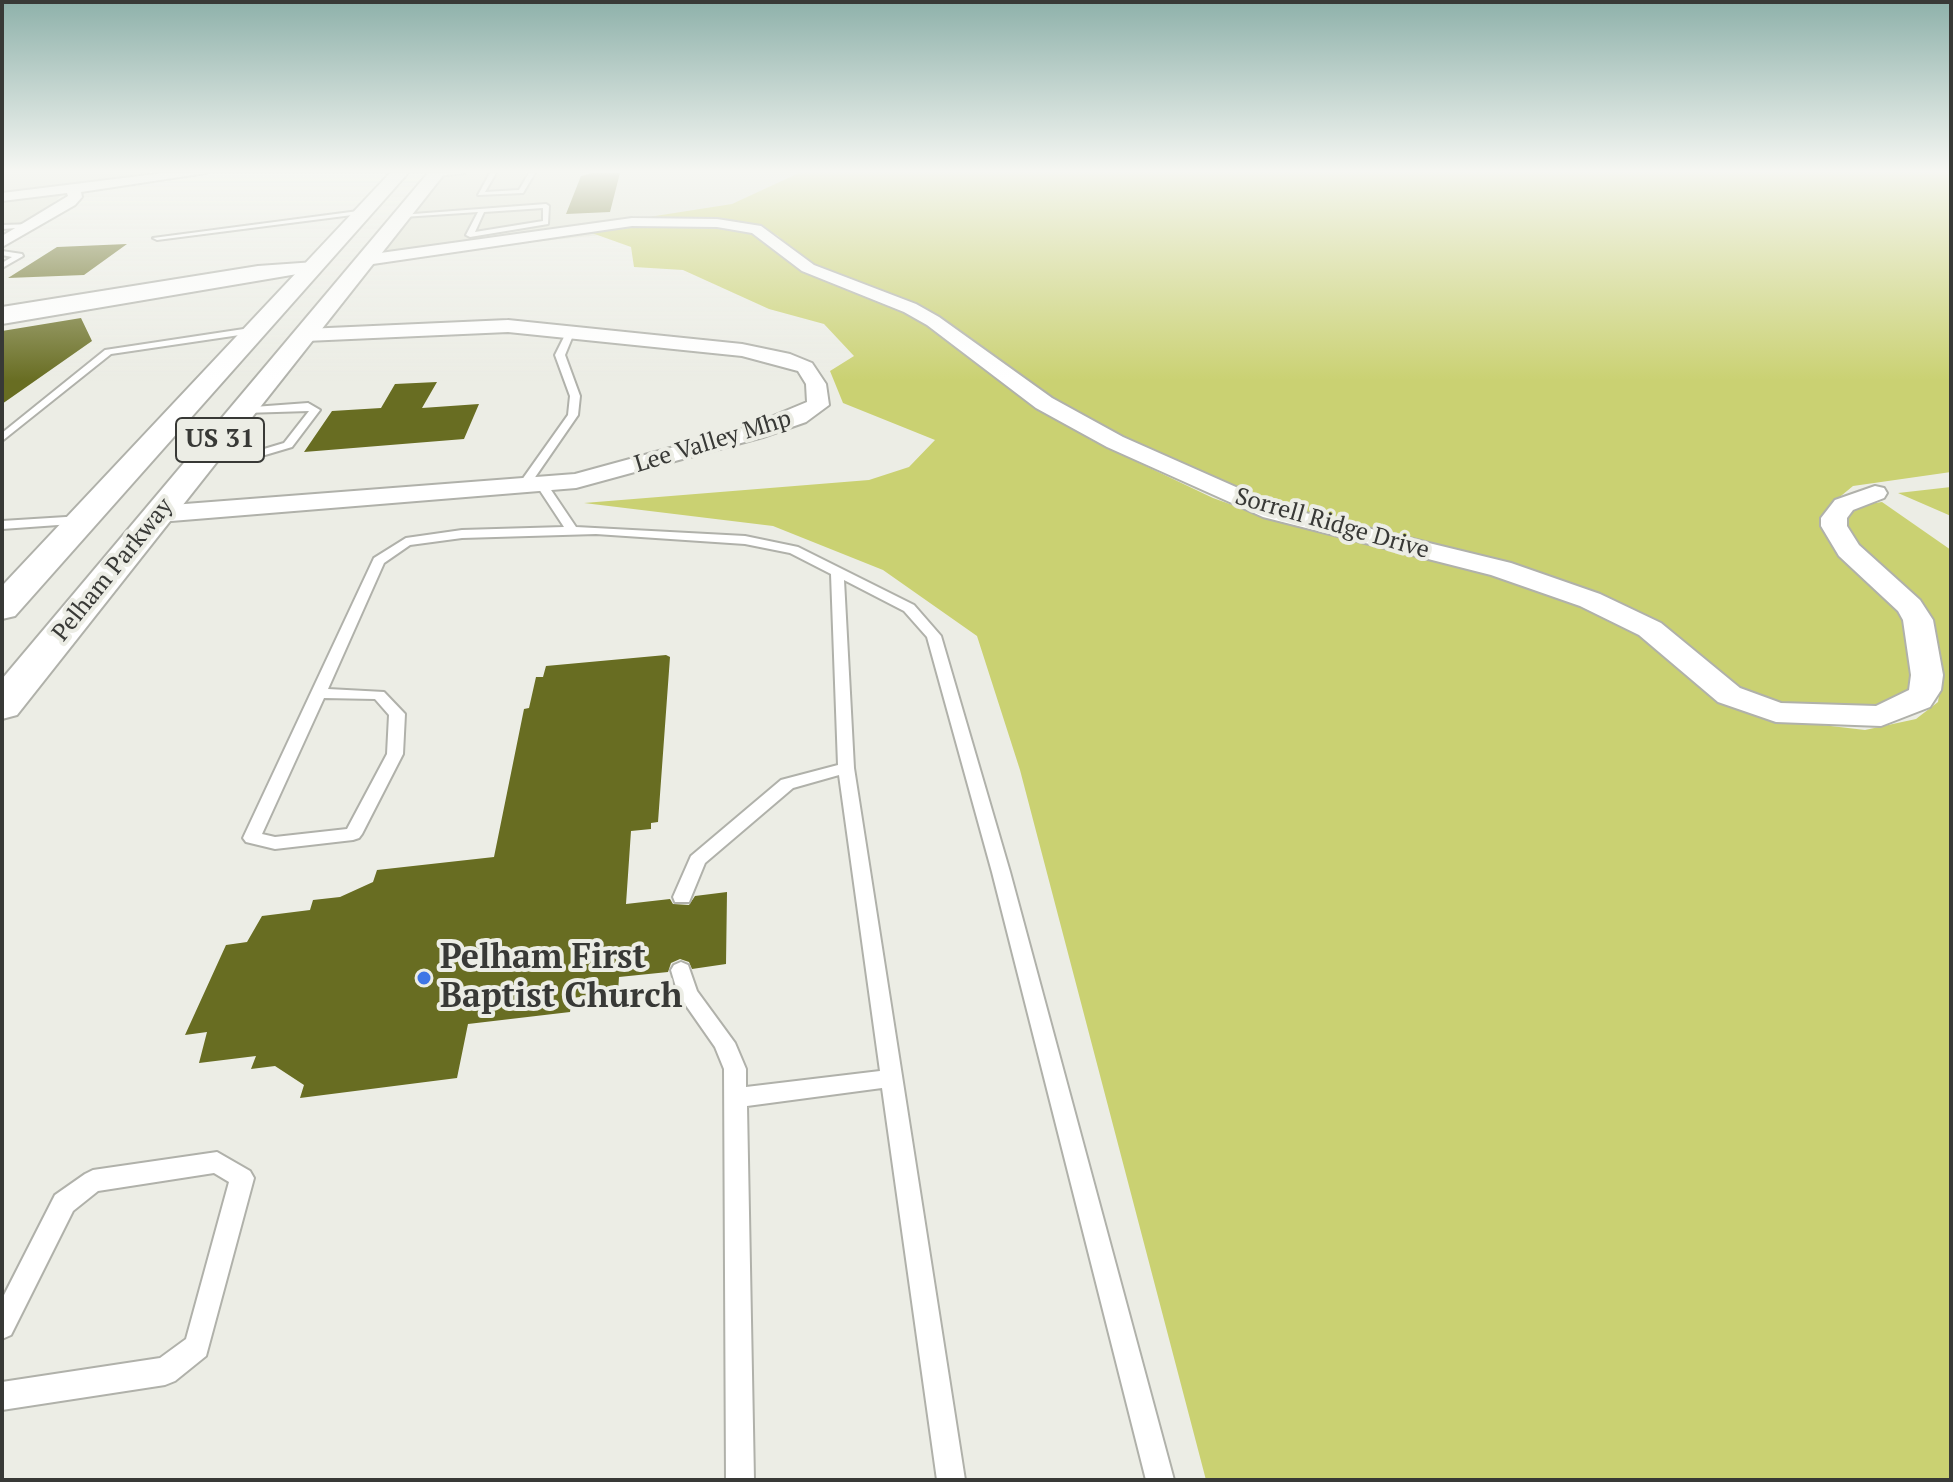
<!DOCTYPE html>
<style>
body{margin:0}
#map{position:relative;width:1953px;height:1482px;overflow:hidden;background:#ecede5;font-family:"PT Serif",serif}
canvas{display:block}
.frame{position:absolute;inset:0;border:4px solid #383936;pointer-events:none}
</style>
<div id="map">
<canvas width="1953" height="1482"></canvas>
<div class="frame"></div>
</div>
<script>
const ctx = document.querySelector('canvas').getContext('2d');
ctx.lineJoin = 'round';
function fillPath(path, color) { ctx.fillStyle = color; ctx.fill(path, 'evenodd'); }
const toPath = rows => new Path2D(rows.map(r => 'M' + r).join(''));
function trace(path, color, width, dash) { ctx.strokeStyle = color; ctx.lineWidth = width; ctx.lineCap = dash ? 'butt' : 'round'; ctx.setLineDash(dash || []); ctx.stroke(path); }
function write(font, color, halo, rows, align = 'center') {
  ctx.font = font + ' "PT Serif",serif'; ctx.lineWidth = 8; ctx.setLineDash([]); ctx.textBaseline = 'middle'; ctx.strokeStyle = halo; ctx.fillStyle = color; for (const [text, x, y, turn = 0] of rows) {
    ctx.save(); ctx.translate(x, y); ctx.rotate((+turn || 0) * Math.PI / 180); ctx.textAlign = isNaN(turn) ? turn : align; if (halo) ctx.strokeText(text, 0, 0); ctx.fillText(text, 0, 0); ctx.restore();
  }
}
fillPath(toPath([
 [2,173,172,173,2,193],
 [426,173,814,173,788,215,366,260],
 [59,192,61,196,50,206,2,234,2,199]
]), '#dfe1d2');
fillPath(toPath([
 [799,173,1951,173,1951,472,1853,486,1830,505,1819,523,1834,550,1886,593,1902,615,1913,692,1870,710,1833,711,1752,699,1595,593,1517,564,1282,508,1108,434,1053,402,943,321,807,264,778,236,760,227,636,219,732,204],
 [642,223,749,229,779,253,928,323,1032,404,1091,440,1213,498,1266,517,1507,576,1624,624,1771,719,1865,730,1916,719,1938,702,1941,681,1934,621,1918,599,1856,545,1847,526,1850,513,1861,505,1882,502,1951,550,1951,1480,1206,1480,1020,770,977,636,883,570,773,526,584,503,869,480,909,467,935,440,843,403,830,371,854,356,824,324,769,309,683,270,634,267,631,247,589,232],
 [1951,487,1951,516,1898,493]
]), '#cad172');
fillPath(toPath([
 [592,173,620,173,610,212,566,214,581,176],
 [127,244,84,275,8,278,57,247],
 [81,318,92,341,2,404,2,331],
 [437,382,422,408,479,404,464,439,304,452,332,411,381,408,395,384],
 [666,655,670,657,658,822,651,823,651,829,631,831,626,904,670,899,673,904,689,905,695,896,727,892,726,964,692,969,689,962,680,959,671,963,668,972,619,977,618,992,572,998,570,1012,468,1024,457,1078,300,1098,304,1085,275,1066,251,1069,256,1056,199,1063,207,1032,185,1035,226,945,247,942,262,916,310,910,313,900,340,897,373,882,377,870,494,857,524,709,529,708,536,677,543,677,546,666]
]), '#686d22');
const lane = toPath([
 [433,173,465,173,436,176,433,173],
 [490,173,496,173,485,192,519,190,529,173,535,173,523,193,478,195,490,173],
 [546,204,549,206,548,224,470,237,466,235,478,212,403,217,400,215,546,204],
 [543,208,543,221,475,232,484,212,543,208],
 [366,210,368,213,157,240,153,238,366,210],
 [34,224,32,227,2,229,2,225,34,224],
 [2,251,22,254,23,256,2,268,2,263,12,257,2,255,2,251],
 [257,327,261,330,260,332,111,354,2,441,2,433,105,350,257,327],
 [567,331,574,333,565,355,580,396,578,415,529,486,521,486,519,484,568,415,570,396,555,355,567,331],
 [308,403,320,410,292,447,265,455,203,463,197,460,203,457,264,449,284,443,309,411,244,413,239,410,240,408,308,403],
 [541,480,545,481,576,527,745,536,798,547,914,605,941,636,1010,872,1174,1480,1146,1480,992,872,927,637,904,611,844,580,854,768,965,1480,937,1480,882,1088,747,1106,754,1480,726,1480,724,1069,715,1047,678,994,671,970,674,965,681,962,688,965,697,991,735,1043,746,1069,746,1087,880,1071,839,775,793,788,705,863,689,902,675,902,673,897,691,856,781,780,838,765,831,574,790,553,745,544,596,534,462,538,410,545,384,563,328,689,384,692,405,714,403,754,362,834,359,838,353,840,275,849,246,842,243,838,374,558,406,538,462,530,564,527,535,483,541,480],
 [324,698,375,699,389,715,387,754,347,829,275,837,262,834,324,698],
 [82,516,88,520,86,523,2,529,2,521,82,516],
 [217,1152,250,1171,254,1178,206,1356,175,1381,165,1385,2,1410,2,1382,160,1358,186,1339,229,1182,214,1173,98,1191,73,1211,11,1335,2,1339,2,1299,55,1195,85,1174,93,1170,217,1152]
]);
const street = toPath([
 [164,173,206,173,81,192,82,197,75,205,2,247,2,236,68,196,67,193,2,201,2,193,164,173],
 [632,218,717,219,761,226,814,265,916,304,939,317,1052,398,1123,437,1281,507,1511,563,1600,594,1661,623,1740,688,1781,703,1876,706,1909,690,1911,675,1903,620,1898,611,1839,556,1821,526,1821,518,1835,500,1875,486,1884,488,1887,493,1884,498,1853,510,1847,518,1847,526,1859,545,1920,600,1933,620,1943,675,1941,690,1930,707,1881,726,1776,722,1718,702,1639,635,1580,606,1491,575,1263,517,1107,447,1036,408,927,325,904,312,802,271,752,233,717,227,632,226,366,265,358,260,366,255,632,218],
 [315,262,321,264,321,270,2,324,2,307,258,266,315,262],
 [508,320,742,344,790,354,812,363,826,384,829,405,806,422,763,437,576,488,159,522,146,514,159,506,575,474,747,427,807,402,806,384,798,371,742,356,508,332,306,341,297,335,306,329,508,320]
]);
const primary = toPath([
 [390,173,408,173,15,616,2,619,2,586,390,173],
 [428,173,445,173,17,715,2,719,2,679,428,173]
]);
trace(lane, '#b0b1aa', 4);
trace(street, '#b0b1aa', 4);
trace(primary, '#b0b1aa', 4);
fillPath(lane, '#fff');
fillPath(street, '#fff');
fillPath(primary, '#fff');
const sky = ctx.createLinearGradient(0, 0, 0, 381);
sky.addColorStop(0, '#8eb1aa');
sky.addColorStop(0.45, '#f6f7f3');
sky.addColorStop(1, '#f6f7f300');
ctx.fillStyle = sky;
ctx.fillRect(0, 0, 1953, 381);
for (const [x, y, r, color] of [
 [424,978,8,"#3f76e6"]
]) { const dot = new Path2D(); dot.arc(x, y, r, 0, 2 * Math.PI); ctx.fillStyle = color; ctx.fill(dot); trace(dot, '#ecede5', 3); }
write('24px', '#383936', '#ecede5', [
 ["Lee Valley Mhp",713,442,-17],
 ["Sorrell Ridge Drive",1332,524,16],
 ["Pelham Parkway",113,570,-51]
]);
for (const [x, y, w] of [
 [220,440,88]
]) { const box = new Path2D(); box.roundRect(x - w / 2, y - 22, w, 44, 6); ctx.fillStyle = '#ecede5'; ctx.fill(box); trace(box, '#383936', 2); }
write('bold 26px', '#383936', null, [
 ["US 31",220,440]
]);
write('bold 34px', '#383936', '#ecede5', [
 ["Pelham First",440,958],
 ["Baptist Church",440,997]
], 'left');
</script>
